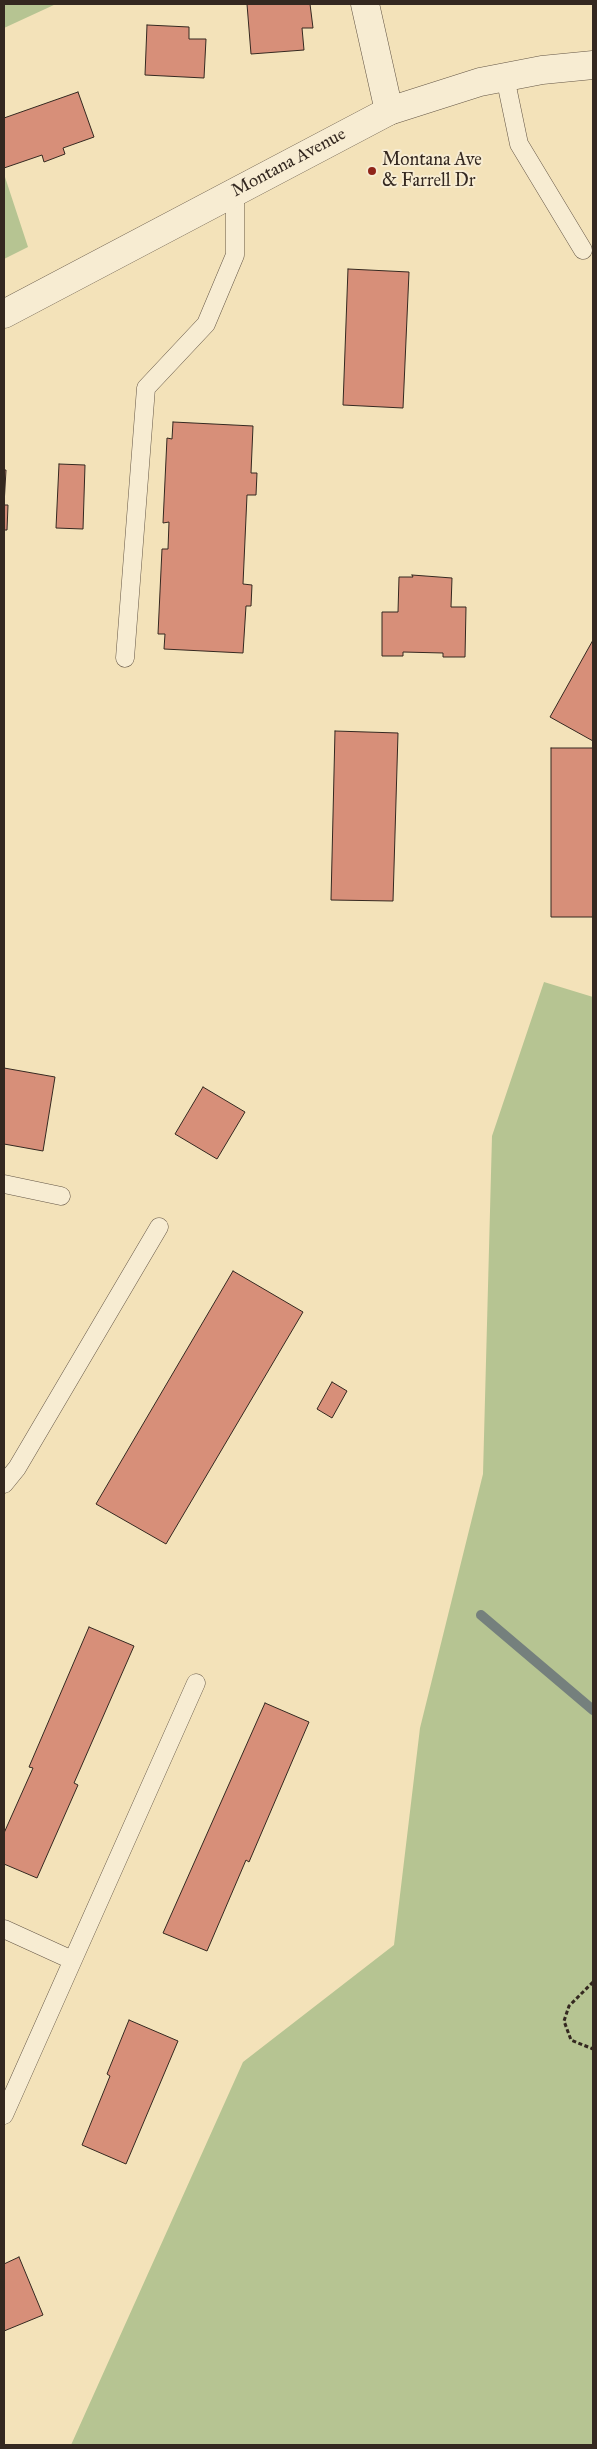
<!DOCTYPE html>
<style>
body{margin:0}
#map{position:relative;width:597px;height:2449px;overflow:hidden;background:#f3e2b9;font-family:"IM FELL Great Primer",serif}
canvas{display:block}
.frame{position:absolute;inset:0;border:5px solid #342820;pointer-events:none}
</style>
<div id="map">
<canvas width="597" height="2449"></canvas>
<div class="frame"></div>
</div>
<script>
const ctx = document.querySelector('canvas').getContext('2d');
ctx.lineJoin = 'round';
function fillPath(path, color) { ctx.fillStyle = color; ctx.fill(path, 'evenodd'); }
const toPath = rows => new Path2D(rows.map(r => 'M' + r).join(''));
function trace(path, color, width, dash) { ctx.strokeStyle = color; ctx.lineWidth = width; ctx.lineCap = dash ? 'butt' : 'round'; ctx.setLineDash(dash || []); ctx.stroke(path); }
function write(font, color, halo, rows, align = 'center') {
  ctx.font = font + ' "IM FELL Great Primer",serif'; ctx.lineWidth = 4; ctx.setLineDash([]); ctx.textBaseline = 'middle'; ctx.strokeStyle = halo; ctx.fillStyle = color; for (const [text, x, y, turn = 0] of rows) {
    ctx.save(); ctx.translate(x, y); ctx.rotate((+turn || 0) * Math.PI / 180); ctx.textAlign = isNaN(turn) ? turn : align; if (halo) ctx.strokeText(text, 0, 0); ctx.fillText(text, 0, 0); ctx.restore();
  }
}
fillPath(toPath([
 [4,4,56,4,4,28],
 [4,174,28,247,4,259],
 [544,982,593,997,593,2445,71,2445,243,2062,394,1945,420,1728,483,1474,492,1136]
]), '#b6c492');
trace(toPath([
 [481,1615,593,1710]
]), '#75807d', 10);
const building = toPath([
 [247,4,310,4,313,28,302,28,304,50,251,54,247,4],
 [147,25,189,27,189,39,206,39,204,78,145,75,147,25],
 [78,92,94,137,63,148,65,154,44,162,42,155,4,168,4,118,78,92],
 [348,269,409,272,403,408,343,405,348,269],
 [173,422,253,426,251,473,257,473,256,495,247,495,243,584,252,585,251,606,246,606,243,653,164,649,165,634,158,634,162,549,168,549,169,522,163,523,167,438,172,439,173,422],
 [59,464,85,465,83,529,56,528,59,464],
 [4,470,6,470,4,505,8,505,7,530,4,530,4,470],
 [412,575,452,578,451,607,466,607,465,657,443,657,443,653,403,652,403,656,382,656,382,612,398,612,399,577,413,577,412,575],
 [593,640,593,741,550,717,593,640],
 [335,731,398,733,393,901,331,900,335,731],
 [551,748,593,748,593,917,551,917,551,748],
 [4,1068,55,1077,43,1151,4,1144,4,1068],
 [203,1087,245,1112,217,1159,175,1134,203,1087],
 [233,1271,303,1312,166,1544,96,1504,233,1271],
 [332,1382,347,1391,332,1418,317,1409,332,1382],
 [89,1627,134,1646,74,1783,78,1785,37,1878,4,1864,4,1833,33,1768,29,1767,89,1627],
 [265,1703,309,1722,249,1862,246,1860,207,1951,163,1933,265,1703],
 [129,2020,178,2041,126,2164,82,2145,110,2076,107,2074,129,2020],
 [19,2257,43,2315,4,2331,4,2264,19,2257]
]);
fillPath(building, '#d78f79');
trace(building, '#342820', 1);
const service = toPath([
 [505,77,519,144,583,250],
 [125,658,146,388,206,324,235,255,235,192],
 [4,1184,61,1196],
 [4,1484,17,1468,159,1227],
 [4,1929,72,1960],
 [4,2115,196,1683]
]);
const minor = toPath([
 [365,4,389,111]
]);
const tertiary = toPath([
 [4,314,389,111,480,82,542,70,593,65]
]);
trace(service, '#645646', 19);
trace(minor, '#645646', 29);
trace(tertiary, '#645646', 29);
trace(toPath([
 [593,1982,569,2006,564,2021,571,2040,593,2049]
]), '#342820', 3, [4, 2.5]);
trace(service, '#f7ecd2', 18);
trace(minor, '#f7ecd2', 28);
trace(tertiary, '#f7ecd2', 28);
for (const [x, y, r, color] of [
 [372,171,5,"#8f2418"]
]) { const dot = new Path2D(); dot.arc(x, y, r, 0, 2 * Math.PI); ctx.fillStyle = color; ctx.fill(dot); trace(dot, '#f7ecd2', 2); }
write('18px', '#342820', '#f7ecd2', [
 ["Montana Ave",382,161],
 ["& Farrell Dr",382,182]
], 'left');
write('18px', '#342820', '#f7ecd2', [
 ["Montana Avenue",289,163,-28]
]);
</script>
